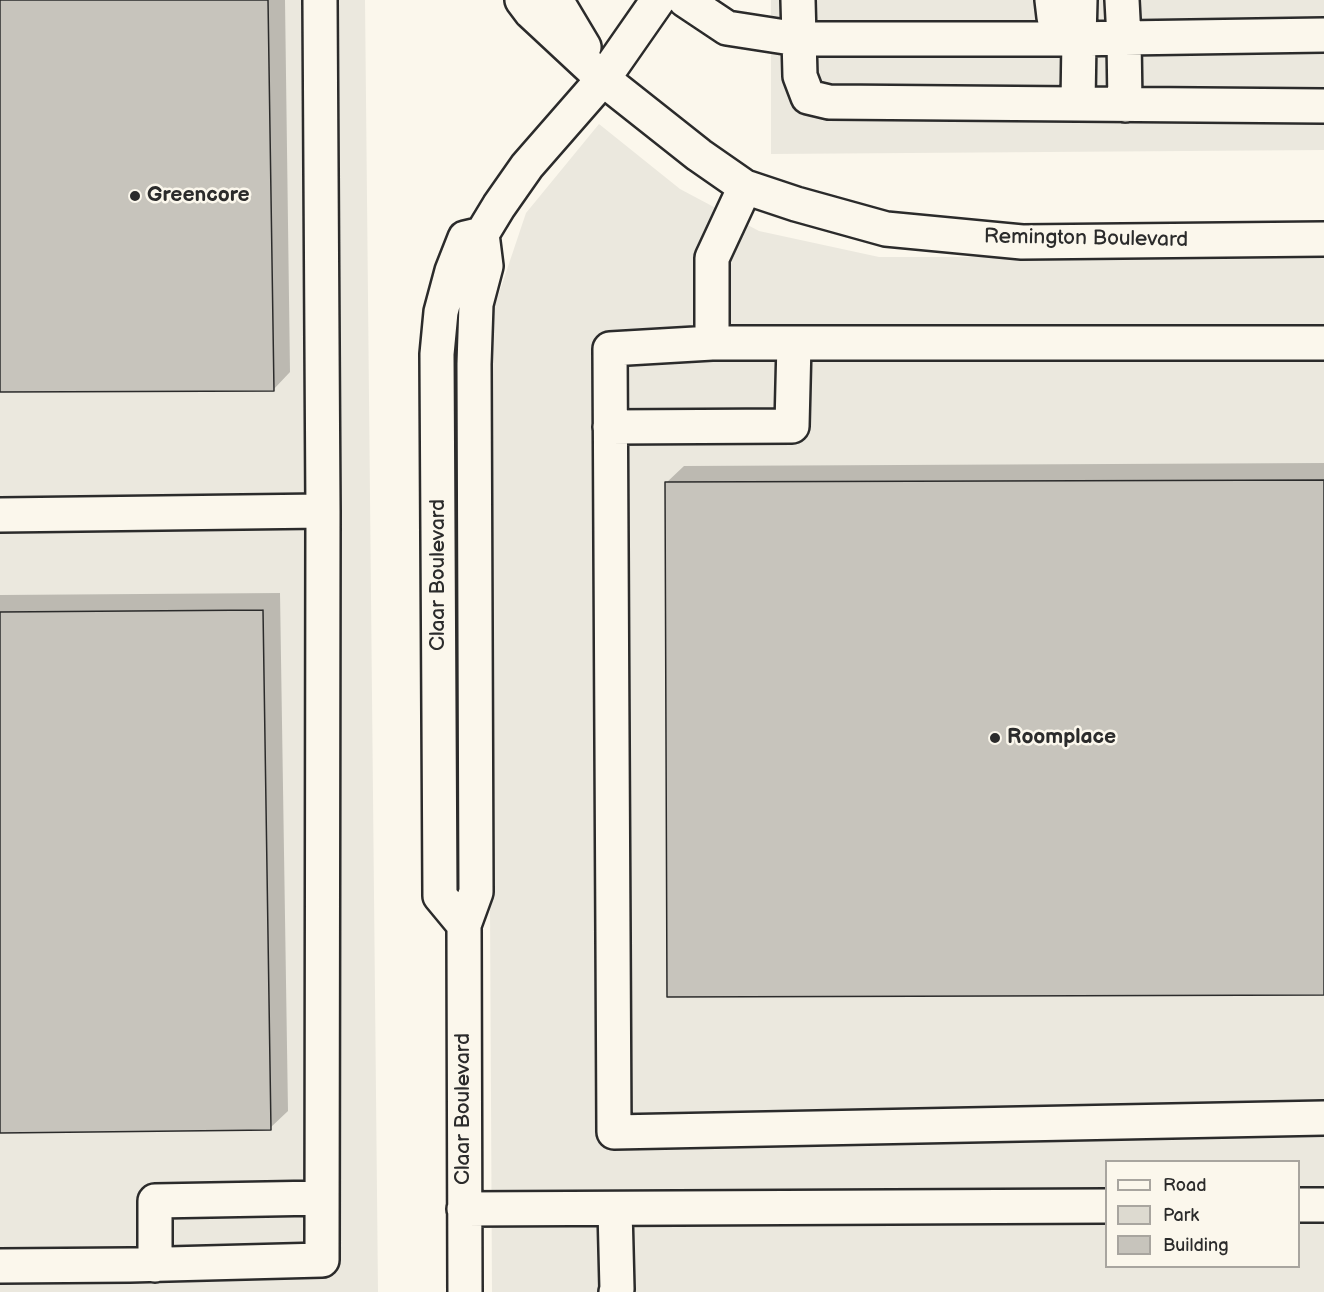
<!DOCTYPE html>
<style>
body{margin:0}
#map{position:relative;width:1324px;height:1292px;overflow:hidden;background:#fbf7ec;font-family:"Balsamiq Sans",sans-serif}
canvas{display:block}
.legend{position:absolute;left:1105px;top:1160px;width:195px;height:108px;box-sizing:border-box;background:#fbf7ec;border:2px solid #a8a59f;margin:0;padding:8px 10px;list-style:none;font-size:18px;color:#2b2b2b}
.legend li{display:flex;align-items:center;gap:12px;height:30px}
.legend b{width:30px;border:2px solid #a8a59f}
</style>
<div id="map">
<canvas width="1324" height="1292"></canvas>
<ul class="legend">
<li><b style="height:8px;background:#fbf7ec"></b>Road</li>
<li><b style="height:16px;background:#dddad0"></b>Park</li>
<li><b style="height:16px;background:#c7c4bc"></b>Building</li>
</ul>
</div>
<script>
const ctx = document.querySelector('canvas').getContext('2d');
ctx.lineJoin = 'round';
function fillPath(path, color) { ctx.fillStyle = color; ctx.fill(path, 'evenodd'); }
const toPath = rows => new Path2D(rows.map(r => 'M' + r).join(''));
function trace(path, color, width, dash) { ctx.strokeStyle = color; ctx.lineWidth = width; ctx.lineCap = dash ? 'butt' : 'round'; ctx.setLineDash(dash || []); ctx.stroke(path); }
function write(font, color, halo, rows, align = 'center') {
  ctx.font = font + ' "Balsamiq Sans",sans-serif'; ctx.lineWidth = 5; ctx.setLineDash([]); ctx.textBaseline = 'middle'; ctx.strokeStyle = halo; ctx.fillStyle = color; for (const [text, x, y, turn = 0] of rows) {
    ctx.save(); ctx.translate(x, y); ctx.rotate((+turn || 0) * Math.PI / 180); ctx.textAlign = isNaN(turn) ? turn : align; if (halo) ctx.strokeText(text, 0, 0); ctx.fillText(text, 0, 0); ctx.restore();
  }
}
fillPath(toPath([
 [0,0,365,0,378,1292,0,1292],
 [771,0,1324,0,1324,150,771,154],
 [599,124,680,189,759,231,879,257,1324,257,1324,1292,492,1292,487,329,526,213],
 [1106,1162,1298,1162,1298,1266,1106,1266]
]), '#ebe8de');
fillPath(toPath([
 [466,270,462,879,453,880,453,307]
]), '#dddad0');
fillPath(toPath([
 [0,0,285,0,290,372,273,390,0,390],
 [1324,463,1324,993,666,483,684,466],
 [280,593,288,1111,270,1128,0,1131,0,595]
]), '#0003');
const building = toPath([
 [0,0,268,0,274,391,0,392,0,0],
 [1324,480,1324,995,667,997,665,482,1324,480],
 [263,610,271,1130,0,1133,0,612,263,610]
]);
fillPath(building, '#c7c4bc');
trace(building, '#2b2b2b', 1.5);
const minor = toPath([
 [522,0,531,12,603,79,699,155,745,187,796,204,886,229,1022,242,1324,239],
 [556,0,584,47],
 [685,0,727,28,798,39,1079,39],
 [798,0,800,76,808,97,829,102,1324,106],
 [1052,0,1054,17,1079,39],
 [1080,0,1079,39,1124,38,1122,0],
 [1078,104,1079,39],
 [1125,105,1124,38,1324,35],
 [745,187,712,258,712,343,610,349,614,1132,1324,1118],
 [712,343,1324,343],
 [610,427,792,426,794,343],
 [0,515,323,511],
 [464,925,440,896,437,354,441,312,452,271,465,238,482,234],
 [1298,1205,1324,1205],
 [464,1209,1106,1206],
 [615,1209,617,1289,616,1292],
 [155,1265,155,1201,322,1198],
 [0,1266,130,1265,322,1260,323,511,320,0],
 [465,1292,464,925,476,892,474,364,476,304,486,266,482,234,499,206,527,166,603,79,658,0]
]);
trace(minor, '#2b2b2b', 38);
trace(minor, '#fbf7ec', 33);
for (const [x, y, r, color] of [
 [135,196,6,"#2b2b2b"],
 [995,738,6,"#2b2b2b"]
]) { const dot = new Path2D(); dot.arc(x, y, r, 0, 2 * Math.PI); ctx.fillStyle = color; ctx.fill(dot); trace(dot, '#fbf7ec', 2); }
write('bold 21px', '#2b2b2b', '#fbf7ec', [
 ["Greencore",147,196],
 ["Roomplace",1007,738]
], 'left');
write('21px', '#2b2b2b', '#fbf7ec', [
 ["Remington Boulevard",1086,239,1],
 ["Claar Boulevard",439,575,-90],
 ["Claar Boulevard",464,1109,-90]
]);
</script>
